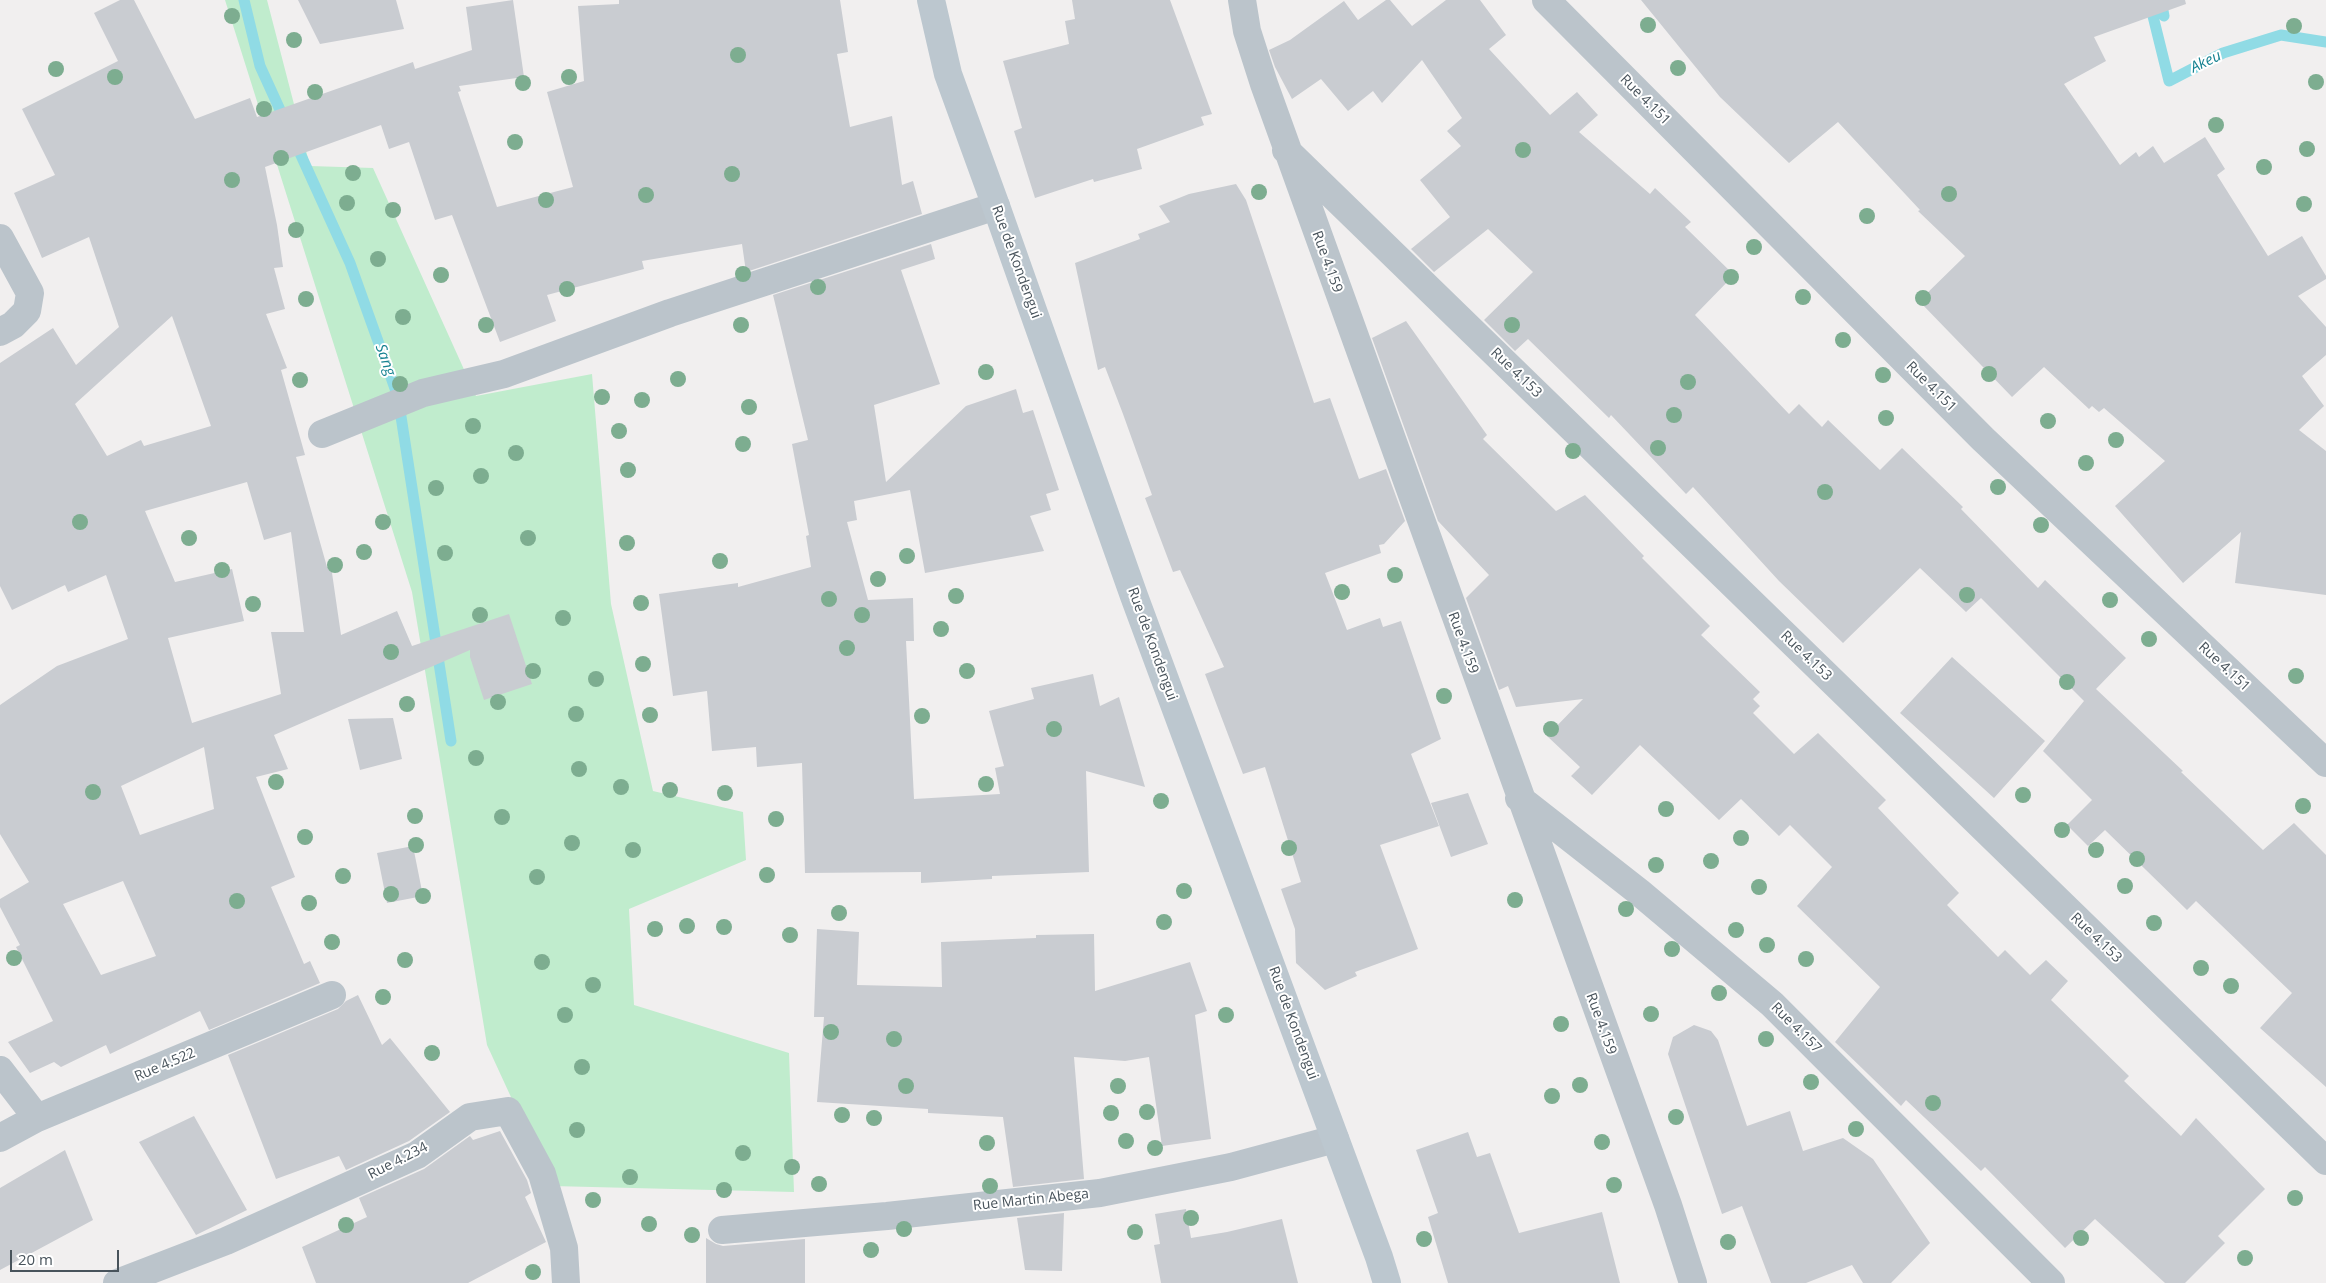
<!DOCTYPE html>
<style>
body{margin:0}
#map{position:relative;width:2326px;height:1283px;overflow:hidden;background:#f1efef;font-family:"Open Sans",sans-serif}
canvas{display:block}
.scale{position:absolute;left:10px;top:1250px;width:109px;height:22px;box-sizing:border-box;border:2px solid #48535b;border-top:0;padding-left:6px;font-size:15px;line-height:18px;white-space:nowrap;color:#48535b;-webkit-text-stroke:4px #fff;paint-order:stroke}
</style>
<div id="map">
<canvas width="2326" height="1283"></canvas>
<div class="scale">20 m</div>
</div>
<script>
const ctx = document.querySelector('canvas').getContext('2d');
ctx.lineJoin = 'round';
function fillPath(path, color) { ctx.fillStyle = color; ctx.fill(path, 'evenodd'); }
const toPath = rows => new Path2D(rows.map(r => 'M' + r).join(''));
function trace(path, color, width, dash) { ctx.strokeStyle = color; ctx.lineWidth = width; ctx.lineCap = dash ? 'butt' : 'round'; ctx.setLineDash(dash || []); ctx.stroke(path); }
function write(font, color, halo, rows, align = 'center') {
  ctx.font = font + ' "Open Sans",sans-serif'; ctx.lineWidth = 4; ctx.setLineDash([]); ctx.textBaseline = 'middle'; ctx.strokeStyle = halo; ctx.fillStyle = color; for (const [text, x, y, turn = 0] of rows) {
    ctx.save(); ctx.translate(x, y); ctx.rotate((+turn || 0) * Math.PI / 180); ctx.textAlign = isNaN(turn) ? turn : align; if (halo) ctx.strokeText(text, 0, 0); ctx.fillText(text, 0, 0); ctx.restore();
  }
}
fillPath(toPath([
 [225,0,267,0,310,166,373,168,476,396,592,374,611,604,653,791,743,812,746,860,629,909,634,1005,789,1053,794,1192,552,1186,487,1045,412,592]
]), '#c0eccd');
trace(toPath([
 [244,0,260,66,286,123],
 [2149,0,2169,81,2223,53,2281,35,2326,42],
 [2161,0,2164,16],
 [294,140,350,263,398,397,451,741]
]), '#90dbe5', 11);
fillPath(toPath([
 [120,0,134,0,195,119,250,98,257,117,413,62,415,69,472,50,466,7,513,0,524,77,459,86,461,91,458,92,497,207,573,187,547,92,584,81,578,6,619,4,619,0,840,0,848,52,837,54,850,127,892,116,902,185,913,181,922,214,746,272,742,244,642,261,644,269,547,295,556,321,500,342,452,215,435,220,409,142,389,149,381,125,265,167,277,225,283,267,274,268,285,309,266,314,287,368,281,370,305,455,296,457,327,567,331,566,341,635,397,611,412,646,509,614,532,684,484,700,470,657,470,650,274,735,288,769,256,777,295,877,271,887,304,964,310,961,320,983,209,1030,200,1011,110,1054,106,1045,61,1067,54,1062,30,1073,8,1042,53,1021,16,947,20,945,0,907,0,899,29,882,0,834,0,705,57,666,128,639,106,575,68,592,65,585,12,610,0,586,0,363,53,328,76,365,119,327,89,237,42,258,14,193,55,175,22,109,118,61,94,13],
 [172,316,211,426,144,446,141,440,107,456,75,404],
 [247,482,264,540,291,532,304,632,271,632,281,694,192,723,168,638,244,621,232,569,175,582,145,511],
 [204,747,214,809,140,835,121,786],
 [123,881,156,956,101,975,63,904],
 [298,0,396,0,404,29,320,44],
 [1072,0,1170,0,1212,114,1201,117,1204,125,1137,149,1142,169,1094,182,1093,179,1035,198,1014,131,1022,128,1003,61,1069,44,1065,21,1075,19],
 [1386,0,1390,0,1412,26,1446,0,1480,0,1506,35,1489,49,1550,115,1577,92,1598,115,1579,132,1650,194,1655,188,1691,222,1685,227,1734,275,1695,315,1789,414,1799,404,1822,427,1828,420,1880,470,1902,448,1963,507,1961,509,2038,588,2045,580,2126,658,2096,689,2183,771,2181,772,2263,850,2294,823,2326,855,2326,1087,2260,1028,2292,993,2196,901,2187,910,2105,830,2088,846,2067,825,2092,800,2043,751,2084,701,1981,598,1966,612,1920,568,1843,643,1779,581,1693,487,1686,494,1611,415,1609,418,1528,339,1515,351,1484,320,1533,272,1488,229,1434,272,1411,249,1450,217,1420,180,1461,146,1447,131,1462,118,1422,60,1382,103,1373,91,1348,111,1321,79,1292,99,1275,67,1269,50,1290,40,1344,1,1358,20],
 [1641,0,2185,0,2186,4,2094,37,2106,61,2064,84,2120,165,2136,152,2139,157,2153,146,2164,163,2205,137,2225,169,2217,175,2268,256,2302,236,2326,276,2326,279,2298,296,2326,327,2326,355,2302,376,2324,406,2299,430,2326,451,2326,595,2235,583,2241,532,2183,583,2115,506,2165,461,2104,408,2099,412,2092,406,2089,409,2044,367,2012,397,1919,301,1965,256,1918,211,1920,210,1838,122,1789,163,1720,97],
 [1236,184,1246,200,1314,403,1330,398,1359,479,1386,469,1405,521,1384,544,1379,545,1381,553,1325,573,1347,630,1380,618,1383,627,1401,621,1441,739,1411,754,1439,826,1380,845,1418,949,1355,972,1357,976,1325,990,1296,963,1295,929,1281,889,1301,882,1265,767,1243,774,1205,674,1224,667,1180,570,1173,572,1145,498,1152,495,1123,414,1105,367,1098,370,1075,263,1140,239,1138,234,1170,222,1159,206,1189,194],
 [931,244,935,259,901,270,940,384,874,405,886,482,966,406,1016,389,1023,413,1033,410,1059,490,1046,494,1051,510,1030,516,1044,551,925,573,910,490,854,501,857,520,847,522,868,600,913,598,914,641,906,641,914,799,1000,794,995,768,1004,766,989,711,1034,699,1031,688,1093,674,1100,706,1119,697,1145,787,1086,771,1089,872,992,876,992,879,921,883,921,872,805,873,802,763,757,767,756,747,712,751,707,691,673,696,659,594,738,583,738,587,811,567,806,536,809,535,792,444,808,440,773,295],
 [1406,321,1487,435,1483,439,1556,511,1585,495,1644,556,1642,558,1710,626,1701,635,1760,692,1753,699,1760,706,1753,713,1794,754,1818,733,1886,800,1878,808,1959,893,1947,905,1998,957,2005,950,2030,975,2046,960,2068,981,2051,1000,2129,1076,2124,1081,2181,1136,2196,1118,2265,1189,2218,1236,2225,1243,2185,1283,2165,1283,2095,1219,2065,1248,1985,1167,1981,1171,1906,1100,1901,1106,1835,1042,1880,987,1797,906,1832,867,1790,825,1779,836,1741,799,1719,820,1640,745,1592,795,1571,776,1580,767,1547,736,1583,699,1516,707,1508,686,1499,690,1466,598,1489,575,1438,521,1372,338],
 [1952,657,2045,741,1994,798,1900,713],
 [393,718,402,759,360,770,348,719],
 [1468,793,1488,844,1451,857,1431,803],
 [413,846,423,896,387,903,377,853],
 [817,929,859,932,857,985,942,987,941,942,1036,938,1036,935,1094,934,1095,991,1190,962,1207,1011,1195,1015,1211,1139,1162,1146,1149,1057,1125,1061,1074,1057,1084,1179,1013,1187,1003,1117,928,1113,928,1109,817,1102,824,1017,814,1017],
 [358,995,382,1045,390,1038,450,1112,409,1141,346,1170,339,1156,276,1179,228,1055,338,1009,346,1001],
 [1694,1025,1711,1031,1718,1040,1747,1126,1790,1111,1803,1151,1843,1138,1873,1159,1930,1243,1891,1283,1863,1283,1852,1265,1806,1283,1771,1283,1742,1206,1722,1214,1668,1054,1673,1037],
 [194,1116,247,1210,196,1235,139,1142],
 [500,1131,527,1180,531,1193,525,1197,546,1242,468,1283,316,1283,302,1247,367,1217,359,1198,424,1169,470,1136,473,1140],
 [1468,1132,1477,1157,1490,1153,1519,1233,1602,1212,1620,1283,1448,1283,1428,1217,1438,1213,1416,1150],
 [65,1150,93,1220,0,1270,0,1188],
 [1186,1209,1191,1238,1227,1232,1282,1219,1298,1283,1161,1283,1154,1245,1160,1244,1155,1214],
 [1064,1213,1062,1271,1025,1270,1017,1218],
 [706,1238,716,1244,723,1246,805,1239,805,1283,706,1283]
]), '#c9ccd1');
trace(toPath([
 [1242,0,1247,31,1264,84,1668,1205,1693,1283],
 [1546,0,1983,439,2326,763],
 [1286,150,2326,1161],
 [0,238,30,293,27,311,13,325,0,332],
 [322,434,423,393,504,374,670,313,996,206],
 [1519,798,1639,892,1772,1004,2051,1283],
 [0,1070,37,1118],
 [0,1138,37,1118,332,995],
 [722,1230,887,1216,1100,1193,1231,1167,1335,1139],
 [117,1283,226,1241,417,1155,470,1117,508,1111,542,1174,564,1248,566,1283]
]), '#bbc4cb', 28);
trace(toPath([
 [931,0,948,74,996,206,1134,596,1379,1257,1387,1283]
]), '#bcc7cf', 28);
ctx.fillStyle = '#7dad90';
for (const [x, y] of [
 [232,16],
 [1648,25],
 [2294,26],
 [294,40],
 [738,55],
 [1678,68],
 [56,69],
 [115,77],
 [569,77],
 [2316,82],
 [523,83],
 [315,92],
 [264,109],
 [2216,125],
 [515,142],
 [2307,149],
 [1523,150],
 [281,158],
 [2264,167],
 [353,173],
 [732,174],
 [232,180],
 [1259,192],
 [1949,194],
 [646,195],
 [546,200],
 [347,203],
 [2304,204],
 [393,210],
 [1867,216],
 [296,230],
 [1754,247],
 [378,259],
 [743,274],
 [441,275],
 [1731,277],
 [818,287],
 [567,289],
 [1803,297],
 [1923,298],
 [306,299],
 [403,317],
 [486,325],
 [741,325],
 [1512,325],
 [1843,340],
 [986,372],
 [1989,374],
 [1883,375],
 [678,379],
 [300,380],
 [1688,382],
 [400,384],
 [602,397],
 [642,400],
 [749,407],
 [1674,415],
 [1886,418],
 [2048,421],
 [473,426],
 [619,431],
 [2116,440],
 [743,444],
 [1658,448],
 [1573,451],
 [516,453],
 [2086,463],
 [628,470],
 [481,476],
 [1998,487],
 [436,488],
 [1825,492],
 [80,522],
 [383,522],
 [2041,525],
 [189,538],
 [528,538],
 [627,543],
 [364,552],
 [445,553],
 [907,556],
 [720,561],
 [335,565],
 [222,570],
 [1395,575],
 [878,579],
 [1342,592],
 [1967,595],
 [956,596],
 [829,599],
 [2110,600],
 [641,603],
 [253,604],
 [480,615],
 [862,615],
 [563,618],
 [941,629],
 [2149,639],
 [847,648],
 [391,652],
 [643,664],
 [533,671],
 [967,671],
 [2296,676],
 [596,679],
 [2067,682],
 [1444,696],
 [498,702],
 [407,704],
 [576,714],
 [650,715],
 [922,716],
 [1054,729],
 [1551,729],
 [476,758],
 [579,769],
 [276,782],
 [986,784],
 [621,787],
 [670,790],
 [93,792],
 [725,793],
 [2023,795],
 [1161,801],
 [2303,806],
 [1666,809],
 [415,816],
 [502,817],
 [776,819],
 [2062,830],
 [305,837],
 [1741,838],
 [572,843],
 [416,845],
 [1289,848],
 [633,850],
 [2096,850],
 [2137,859],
 [1711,861],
 [1656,865],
 [767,875],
 [343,876],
 [537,877],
 [2125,886],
 [1759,887],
 [1184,891],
 [391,894],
 [423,896],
 [1515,900],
 [237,901],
 [309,903],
 [1626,909],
 [839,913],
 [1164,922],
 [2154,923],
 [687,926],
 [724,927],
 [655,929],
 [1736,930],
 [790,935],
 [332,942],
 [1767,945],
 [1672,949],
 [14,958],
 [1806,959],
 [405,960],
 [542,962],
 [2201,968],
 [593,985],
 [2231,986],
 [1719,993],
 [383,997],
 [1651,1014],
 [565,1015],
 [1226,1015],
 [1561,1024],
 [831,1032],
 [894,1039],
 [1766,1039],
 [432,1053],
 [582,1067],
 [1811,1082],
 [1580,1085],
 [906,1086],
 [1118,1086],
 [1552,1096],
 [1933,1103],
 [1147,1112],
 [1111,1113],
 [842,1115],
 [1676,1117],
 [874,1118],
 [1856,1129],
 [577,1130],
 [1126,1141],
 [1602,1142],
 [987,1143],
 [1155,1148],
 [743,1153],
 [792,1167],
 [630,1177],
 [819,1184],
 [1614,1185],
 [990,1186],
 [724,1190],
 [2295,1198],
 [593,1200],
 [1191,1218],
 [649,1224],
 [346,1225],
 [904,1229],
 [1135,1232],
 [692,1235],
 [2081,1238],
 [1424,1239],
 [1728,1242],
 [871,1250],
 [2245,1258],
 [533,1272]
]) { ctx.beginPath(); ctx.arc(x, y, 8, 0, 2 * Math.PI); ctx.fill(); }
write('14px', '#48535b', '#fff', [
 ["Rue 4.151",1645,100,45],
 ["Rue de Kondengui",1016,262,70],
 ["Rue 4.159",1327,262,70],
 ["Rue 4.153",1516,373,44],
 ["Rue 4.151",1931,387,45],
 ["Rue 4.159",1463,643,70],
 ["Rue de Kondengui",1152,644,70],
 ["Rue 4.153",1806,656,44],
 ["Rue 4.151",2224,667,43],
 ["Rue 4.153",2096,938,44],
 ["Rue de Kondengui",1293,1023,70],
 ["Rue 4.159",1601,1024,70],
 ["Rue 4.157",1796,1028,45],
 ["Rue 4.522",165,1065,-23],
 ["Rue 4.234",398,1161,-27],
 ["Rue Martin Abega",1031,1200,-6]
]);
write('italic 15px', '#168291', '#fff', [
 ["Akeu",2206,62,-26],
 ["Sang",385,360,70]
]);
</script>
